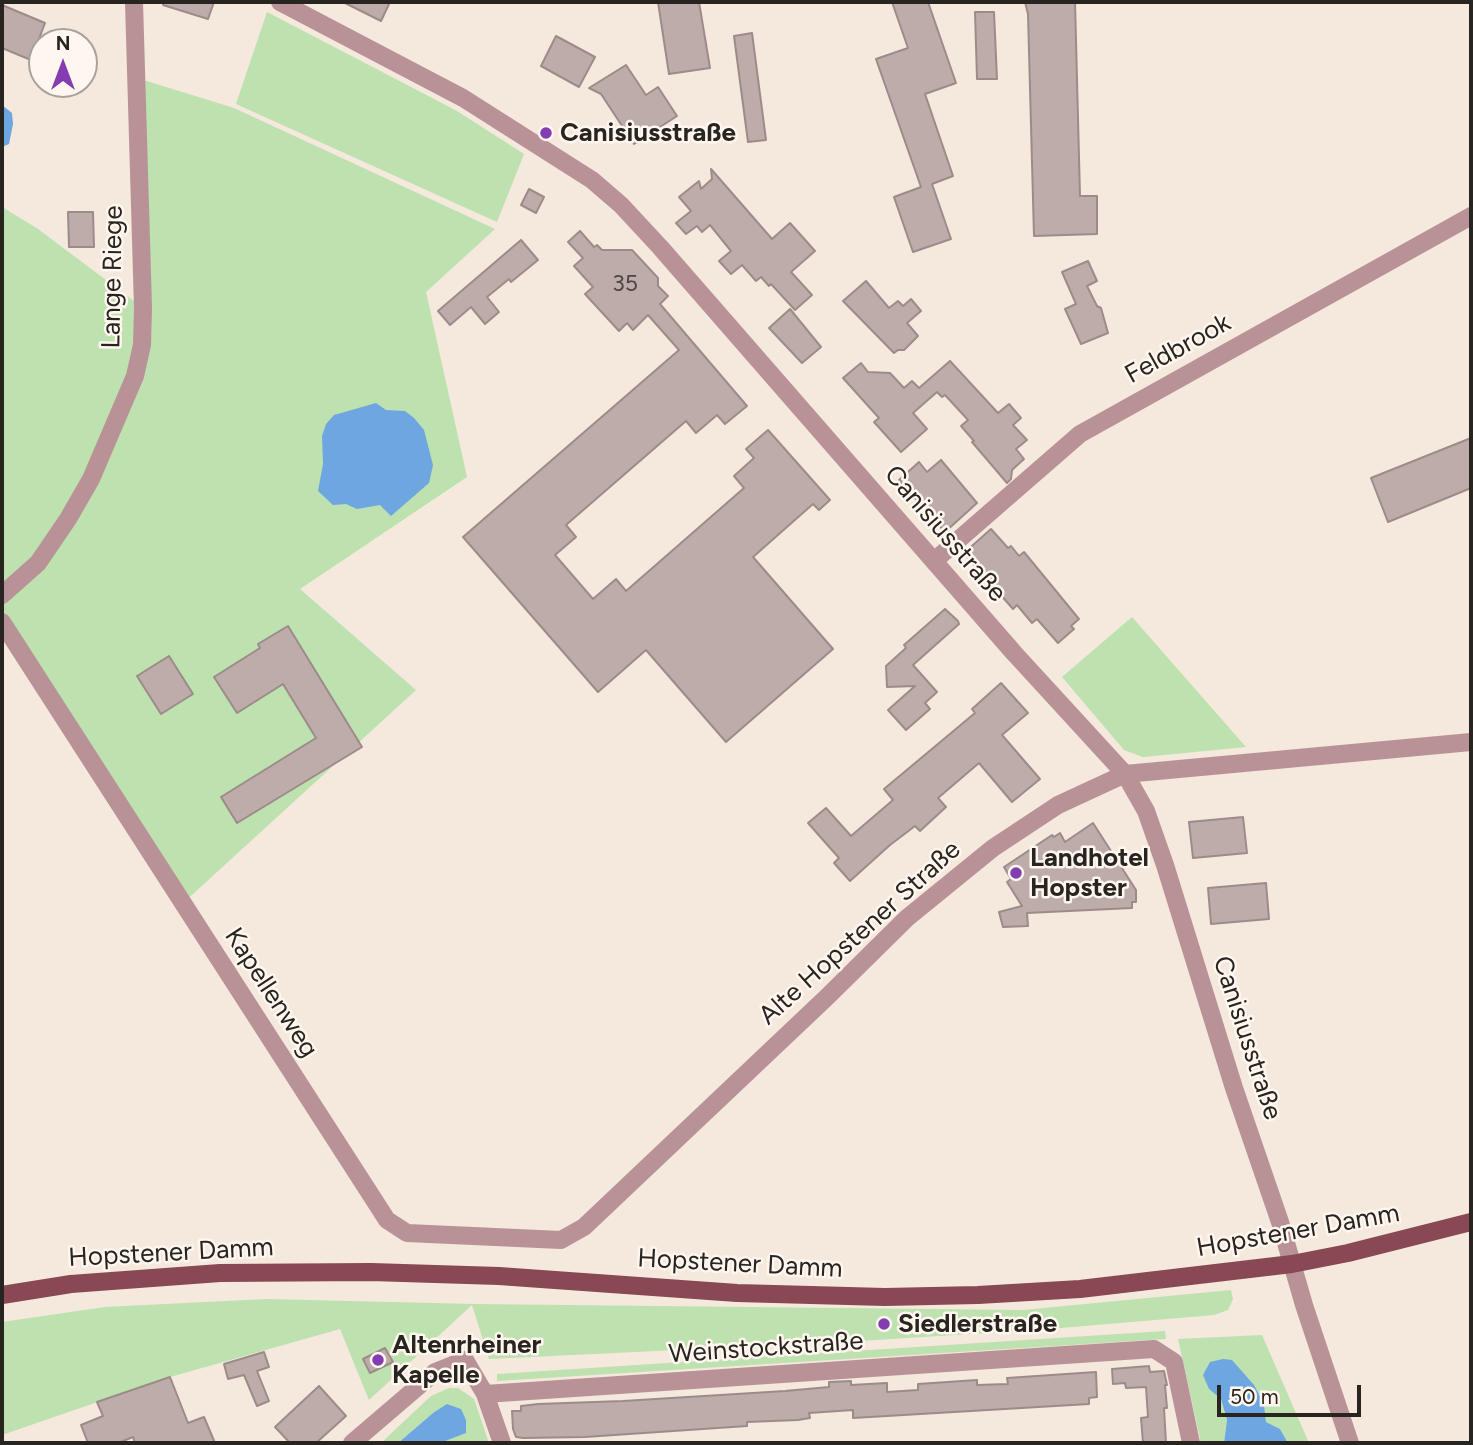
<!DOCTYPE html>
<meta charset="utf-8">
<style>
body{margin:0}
#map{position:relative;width:1473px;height:1445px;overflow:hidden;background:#f5e8dc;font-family:Figtree,sans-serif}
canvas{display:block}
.frame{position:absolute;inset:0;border:4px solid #28241f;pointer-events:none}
.north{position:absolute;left:28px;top:28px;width:70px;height:70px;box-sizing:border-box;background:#fef6ef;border:2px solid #a8a29c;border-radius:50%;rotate:0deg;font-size:19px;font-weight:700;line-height:28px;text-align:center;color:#28241f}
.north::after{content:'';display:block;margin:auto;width:24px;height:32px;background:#833db0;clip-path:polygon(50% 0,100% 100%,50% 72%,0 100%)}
.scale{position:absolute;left:1217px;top:1385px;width:144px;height:32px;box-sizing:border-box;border:4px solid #28241f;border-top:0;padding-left:9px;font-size:21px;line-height:24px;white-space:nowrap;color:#28241f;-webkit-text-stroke:5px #fef6ef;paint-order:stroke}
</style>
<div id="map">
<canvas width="1473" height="1445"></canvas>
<div class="frame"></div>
<div class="north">N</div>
<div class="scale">50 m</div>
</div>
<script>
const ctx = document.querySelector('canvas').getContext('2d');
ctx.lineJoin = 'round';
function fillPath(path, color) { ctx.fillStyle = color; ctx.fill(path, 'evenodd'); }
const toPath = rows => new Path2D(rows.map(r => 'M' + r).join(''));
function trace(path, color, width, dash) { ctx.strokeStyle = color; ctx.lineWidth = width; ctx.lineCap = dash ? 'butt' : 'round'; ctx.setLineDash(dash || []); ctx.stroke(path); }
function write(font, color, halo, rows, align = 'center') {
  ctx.font = font + ' Figtree,sans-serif'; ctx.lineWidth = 5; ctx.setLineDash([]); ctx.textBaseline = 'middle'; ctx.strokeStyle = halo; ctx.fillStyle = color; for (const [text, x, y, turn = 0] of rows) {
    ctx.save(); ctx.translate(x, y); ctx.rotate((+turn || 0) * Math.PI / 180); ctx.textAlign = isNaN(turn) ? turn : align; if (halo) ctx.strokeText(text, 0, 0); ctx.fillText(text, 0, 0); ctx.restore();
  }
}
fillPath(toPath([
 [267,12,457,111,524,154,497,222,236,104],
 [137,78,234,108,495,229,426,292,467,477,300,589,416,690,182,904,2,622,2,207,38,229,142,307],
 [1132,617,1246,747,1143,757,1124,750,1062,677],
 [1231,1290,1233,1299,1228,1310,1214,1315,1049,1329,844,1342,489,1359,472,1305,369,1400,340,1329,170,1377,2,1435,2,1322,105,1307,267,1299,473,1304,1023,1310],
 [1165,1331,1166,1339,497,1381,497,1374],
 [1262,1335,1309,1443,1288,1443,1280,1429,1266,1422,1264,1404,1209,1389,1221,1399,1227,1420,1224,1443,1201,1443,1178,1339],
 [449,1388,458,1388,474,1399,489,1443,440,1443,466,1432,433,1413,398,1443,381,1443,431,1396]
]), '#bde1af');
fillPath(toPath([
 [2,105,12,113,13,124,9,144,2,147],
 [376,403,386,410,405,411,414,418,424,430,433,465,429,483,391,516,380,505,357,509,346,504,333,505,318,491,323,464,322,436,326,424,334,415],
 [1223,1359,1232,1360,1254,1385,1264,1404,1266,1422,1280,1429,1288,1443,1224,1443,1227,1420,1221,1399,1209,1389,1203,1375,1210,1362],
 [447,1404,461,1409,466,1420,466,1433,440,1443,398,1443,433,1413]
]), '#6ea6e1');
const building = toPath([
 [164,2,214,2,208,19,163,5,164,2],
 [343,2,390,2,381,21,343,2],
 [658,2,699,2,710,68,669,74,658,2],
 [892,2,928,2,956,83,925,94,953,176,932,184,951,239,913,252,894,197,921,187,876,59,908,48,892,2],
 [1025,2,1075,2,1080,196,1097,196,1097,234,1034,236,1028,14,1025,2],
 [2,5,45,23,31,60,2,48,2,5],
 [975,12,994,12,997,79,977,79,975,12],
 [752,33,766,140,748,142,734,36,752,33],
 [556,36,595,57,579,87,541,66,556,36],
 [626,65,646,95,658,87,677,116,634,144,601,94,589,88,626,65],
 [711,169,772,239,790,223,815,251,791,272,812,295,795,310,771,284,769,286,761,277,756,281,742,265,731,274,719,261,731,251,710,225,702,232,697,226,686,234,676,223,691,211,679,197,699,181,701,189,712,179,711,169],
 [529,189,544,197,536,213,521,205,529,189],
 [68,212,93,212,94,247,69,247,68,212],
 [580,231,594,247,597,245,602,250,632,250,658,278,658,286,668,296,660,304,747,406,725,424,717,415,696,433,686,421,566,525,576,537,555,555,593,599,616,579,626,591,744,488,734,476,754,458,746,449,768,430,830,500,819,510,813,504,753,557,833,649,726,742,646,650,598,692,463,537,679,350,648,315,633,330,627,323,619,331,585,294,593,287,574,266,583,258,568,242,580,231],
 [521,240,538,260,511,282,509,279,487,297,499,312,485,324,471,307,450,325,438,311,521,240],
 [1088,261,1097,281,1087,286,1097,306,1101,308,1108,333,1081,344,1065,309,1076,304,1062,272,1088,261],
 [866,281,889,308,898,301,903,306,911,299,921,311,907,323,918,336,904,350,898,350,894,353,843,301,866,281],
 [790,309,821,347,802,363,769,328,790,309],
 [950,361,998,413,1009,404,1021,418,1013,425,1027,440,1016,449,1024,459,1012,470,1011,479,1007,483,972,442,974,441,961,426,968,420,945,395,942,397,937,392,913,413,927,429,901,452,874,422,879,418,843,378,861,363,868,372,890,373,904,388,912,381,919,388,950,361],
 [1471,438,1471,488,1388,522,1371,478,1471,438],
 [941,460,977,503,945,532,899,480,919,462,927,472,941,460],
 [991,529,1008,548,1011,546,1019,556,1024,552,1079,619,1071,626,1074,629,1058,643,1037,619,1032,623,1017,605,1013,609,964,553,991,529],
 [945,609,958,621,959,624,913,665,937,692,925,703,930,709,906,730,888,710,915,686,887,687,886,666,906,648,904,645,945,609],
 [288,626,362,747,237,823,221,797,316,738,283,684,237,713,214,677,260,648,258,644,288,626],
 [169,656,193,694,161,714,137,676,169,656],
 [1001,683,1028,713,1002,735,1040,779,1012,802,979,763,938,798,946,807,920,831,915,826,890,845,850,881,834,863,839,858,808,823,826,808,851,836,893,800,884,789,975,713,972,709,1001,683],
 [1243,817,1247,853,1193,858,1189,822,1243,817],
 [1093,823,1136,890,1136,902,1132,902,1132,908,1027,913,1028,926,1003,927,999,912,1022,906,1007,882,1011,879,1004,867,1052,835,1054,837,1060,833,1065,842,1093,823],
 [1266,883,1269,919,1211,924,1208,888,1266,883],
 [385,1348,393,1362,370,1373,363,1359,385,1348],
 [264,1352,269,1367,257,1371,269,1401,257,1406,244,1375,228,1379,224,1364,264,1352],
 [1149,1366,1150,1372,1164,1371,1167,1385,1165,1385,1167,1408,1164,1408,1166,1443,1143,1443,1141,1418,1148,1417,1146,1387,1126,1388,1125,1383,1113,1384,1112,1369,1149,1366],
 [1096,1372,1097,1397,1089,1398,1089,1404,853,1418,853,1410,809,1413,810,1418,798,1420,747,1422,747,1426,585,1437,523,1438,516,1437,513,1429,512,1411,521,1411,521,1406,538,1404,623,1401,785,1391,829,1387,829,1382,851,1381,851,1385,887,1383,887,1392,918,1390,918,1384,977,1380,977,1385,1008,1384,1007,1378,1096,1372],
 [170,1377,188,1423,204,1417,215,1443,135,1443,133,1437,118,1443,88,1443,81,1425,103,1416,97,1402,170,1377],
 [319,1386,346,1416,316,1443,290,1443,275,1427,319,1386]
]);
fillPath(building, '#beacab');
trace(building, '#9d8b8a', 2);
trace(toPath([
 [280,2,463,98,592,180,621,205,660,247,1014,653,1125,774,1146,811,1165,865,1234,1088,1280,1222,1304,1305,1350,1443],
 [934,561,1080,434,1471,216],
 [2,595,38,563,68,519,91,479,135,376,142,345,143,308,134,2],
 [2,622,387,1220,407,1233,561,1240,584,1227,827,997,907,918,993,848,1058,805,1125,774,1471,742],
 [485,1394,1154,1349,1174,1362,1191,1443],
 [352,1443,435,1372,465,1360,485,1394,502,1443]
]), '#b99297', 18);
trace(toPath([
 [2,1295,71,1284,220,1273,371,1272,499,1276,737,1293,885,1297,978,1295,1080,1289,1292,1264,1348,1253,1471,1222]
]), '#884854', 18);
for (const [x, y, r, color] of [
 [546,133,7,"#833db0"],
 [1016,873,7,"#833db0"],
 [884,1324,7,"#833db0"],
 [378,1360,7,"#833db0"]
]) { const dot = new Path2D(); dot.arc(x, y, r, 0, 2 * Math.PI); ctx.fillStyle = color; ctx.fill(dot); trace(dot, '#fef6ef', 2.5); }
write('23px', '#4e4642', null, [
 ["35",625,284]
]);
write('bold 26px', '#28241f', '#fef6ef', [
 ["Canisiusstraße",560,133],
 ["Landhotel",1030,858],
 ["Hopster",1030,888],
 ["Siedlerstraße",898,1324],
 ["Altenrheiner",392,1345],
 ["Kapelle",392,1375]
], 'left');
write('26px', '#28241f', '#fef6ef', [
 ["Lange Riege",113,277,-89],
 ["Feldbrook",1178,349,-29],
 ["Canisiusstraße",945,534,49],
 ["Alte Hopstener Straße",860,933,-42],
 ["Kapellenweg",271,993,57],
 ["Canisiusstraße",1247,1038,72],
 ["Hopstener Damm",1298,1231,-10],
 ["Hopstener Damm",171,1253,-3],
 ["Hopstener Damm",740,1264,3],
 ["Weinstockstraße",766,1348,-4]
]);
</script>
